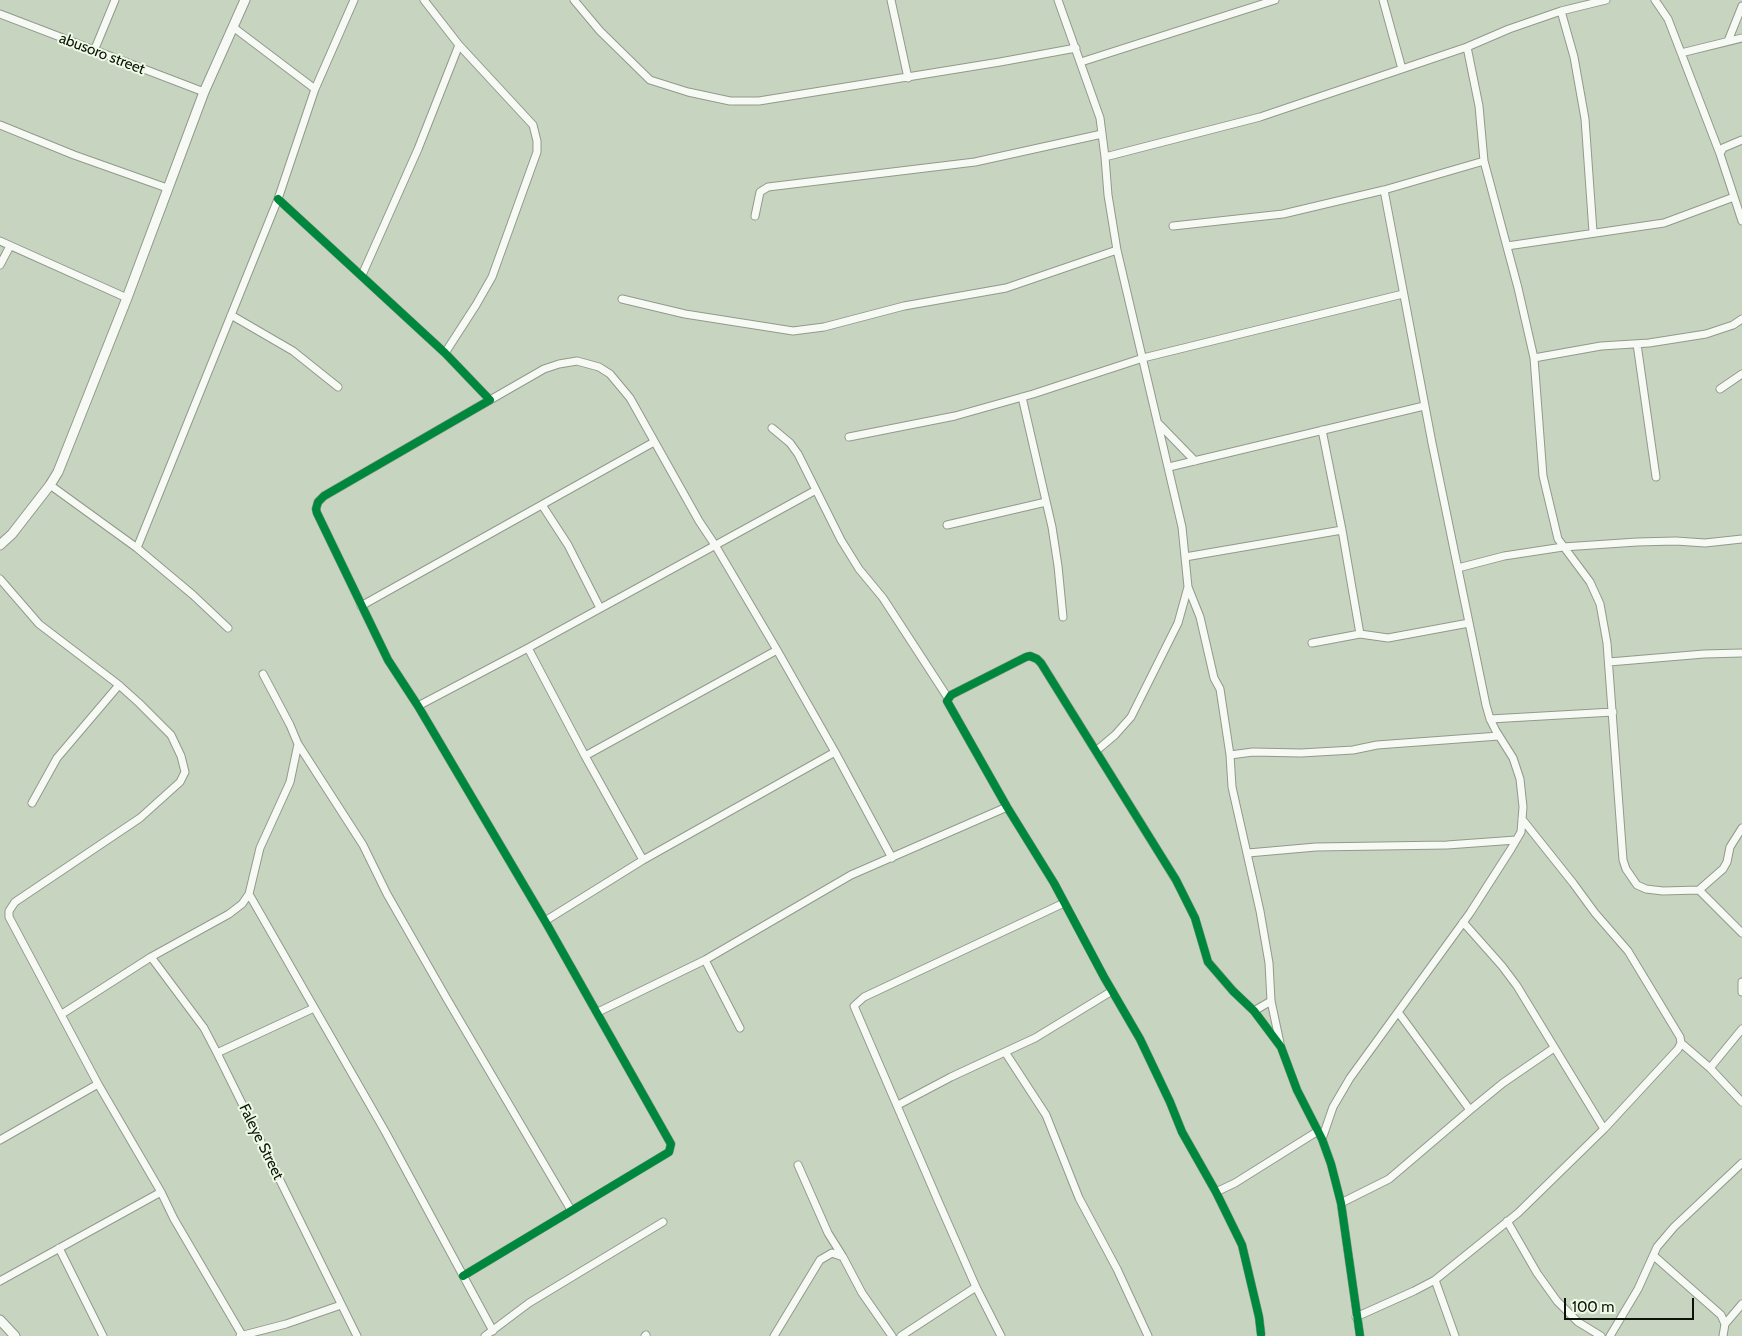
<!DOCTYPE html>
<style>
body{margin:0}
#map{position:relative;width:1742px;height:1336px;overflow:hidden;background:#c7d4bf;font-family:Cabin,sans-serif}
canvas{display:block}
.scale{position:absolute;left:1564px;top:1298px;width:130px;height:22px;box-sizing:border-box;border:2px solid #0c1307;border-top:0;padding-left:6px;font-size:15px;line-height:18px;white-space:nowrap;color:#0c1307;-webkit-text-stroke:4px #eef9e6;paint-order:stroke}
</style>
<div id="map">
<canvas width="1742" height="1336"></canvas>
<div class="scale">100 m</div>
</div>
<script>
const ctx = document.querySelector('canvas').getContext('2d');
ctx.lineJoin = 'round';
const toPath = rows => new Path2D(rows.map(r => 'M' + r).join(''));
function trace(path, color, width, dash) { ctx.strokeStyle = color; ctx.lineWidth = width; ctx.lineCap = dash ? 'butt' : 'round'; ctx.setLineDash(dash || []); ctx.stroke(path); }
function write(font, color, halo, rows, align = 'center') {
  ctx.font = font + ' Cabin,sans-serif'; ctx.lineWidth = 4; ctx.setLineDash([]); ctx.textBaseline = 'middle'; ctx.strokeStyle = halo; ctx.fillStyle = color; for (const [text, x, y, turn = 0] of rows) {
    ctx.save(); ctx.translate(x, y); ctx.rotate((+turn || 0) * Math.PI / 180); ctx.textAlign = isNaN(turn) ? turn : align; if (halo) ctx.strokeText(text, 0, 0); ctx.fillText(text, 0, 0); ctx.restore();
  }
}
const minor = toPath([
 [424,0,459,45,533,125,537,141,537,152,492,277,476,305,445,353],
 [574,0,600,31,650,80,688,92,730,101,759,101,1000,62,1076,48],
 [891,0,908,78],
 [1058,0,1100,118,1105,157,1108,195,1117,250,1182,527,1188,587,1178,623,1131,717,1115,735,1096,751],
 [1383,0,1402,69],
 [1655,0,1668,19,1720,154],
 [1561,11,1574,57,1585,119,1593,232],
 [0,14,204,92],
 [233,27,315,89],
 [1728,41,1742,6],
 [1467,47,1479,106,1484,161,1518,288,1534,358,1543,476,1558,539,1590,582,1600,604,1607,643,1623,860,1626,869,1637,885,1646,889,1663,891,1699,890,1742,933],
 [94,51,115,0],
 [1681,53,1742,38],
 [1081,62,1275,0],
 [0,125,74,155,167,188],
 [1742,140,1723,148,1720,154,1742,221],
 [1105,157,1260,117,1467,47,1509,29,1561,11,1606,0],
 [278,199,445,353,490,400,324,496,318,502,316,509,317,513,388,660,418,706,545,921,671,1144,669,1152,463,1276],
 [755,216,760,192,768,187,975,162,1102,134],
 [1173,226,1283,214,1384,190,1484,161],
 [0,241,127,298],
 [1507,246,1664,223,1734,197],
 [0,265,10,246],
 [362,275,418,149,459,45],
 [622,299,685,314,793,331,824,327,904,306,1006,288,1117,250],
 [231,315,293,351,338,387],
 [1637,344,1656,477],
 [1534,358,1601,346,1649,343,1706,334,1733,325,1742,319],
 [1720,389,1742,374],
 [1022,397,1052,527,1058,566,1063,617],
 [490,400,544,369,559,364,577,361,599,367,610,374,630,398,699,521,715,545,777,650,835,752,892,858],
 [1158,423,1195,461],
 [772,428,790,443,798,454,841,540,859,569,883,598,948,698],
 [1322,430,1342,530,1360,634],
 [849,437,955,416,1033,394,1143,358,1403,294],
 [1169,467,1424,406],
 [50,485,137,548,193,595,228,628],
 [542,505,568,545,600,608],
 [947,525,1046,502],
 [137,548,278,199,315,89,354,0],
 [1185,557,1342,530],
 [1458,568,1504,556,1563,547,1637,542,1676,541,1705,543,1742,539],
 [0,579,39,624,119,685,139,703,171,735,181,756,185,772,180,782,140,818,15,902,9,911,9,917,98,1084,161,1192,174,1219,242,1335],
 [1188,587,1200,617,1214,678,1220,689,1230,755,1232,787,1260,911,1269,963,1271,1001,1280,1043],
 [361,606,654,442],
 [1312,643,1360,634,1388,638,1469,623],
 [528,648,585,756,643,860],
 [1609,662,1704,654,1742,653],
 [418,706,528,648,816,490],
 [1490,719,1613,712],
 [298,744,363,845,387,894,447,999,571,1210],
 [1230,755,1253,752,1301,753,1353,750,1377,745,1499,736],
 [585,756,777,650],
 [32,803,57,758,119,685],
 [1522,819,1573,883,1595,913,1628,951,1680,1037,1681,1043,1710,1068,1742,1102],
 [1248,853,1316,847,1447,845,1516,840],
 [1699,890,1723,869,1727,862,1730,847,1742,828],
 [249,894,386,1133,493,1331],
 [545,921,643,860,835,752],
 [1463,922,1502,966,1517,986,1604,1129],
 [151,957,204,1028,217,1053,357,1336],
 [705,960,740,1028],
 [1742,982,1742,992],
 [1254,1011,1271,1001],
 [598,1012,705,960,851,875,1007,807],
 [1398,1012,1470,1110],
 [62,1014,151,957,229,914,242,904,249,894,260,848,290,782,298,744,290,725,263,674],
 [1005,1052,1046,1115,1079,1198,1117,1269,1148,1336],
 [217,1053,314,1008],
 [1710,1068,1742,1029],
 [898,1105,951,1077,1035,1038,1112,991],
 [1322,1139,1333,1107,1350,1078,1470,913,1511,849,1521,832,1523,807,1520,779,1513,758,1496,731,1490,719,1486,705,1432,443,1384,190],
 [0,1140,98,1084],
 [798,1165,828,1233,843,1257,862,1293,892,1336],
 [1216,1192,1235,1183,1318,1131],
 [1341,1203,1389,1179,1470,1110,1503,1083,1554,1048],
 [1507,1221,1537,1273,1557,1301,1578,1322,1601,1336],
 [59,1248,103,1336],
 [1654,1256,1721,1315,1725,1324,1723,1336],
 [1435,1280,1455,1336],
 [0,1281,161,1192],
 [1356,1317,1414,1291,1435,1280,1518,1213,1604,1129,1678,1049,1681,1043],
 [1725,1324,1742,1304],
 [1261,1334,1259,1317,1242,1245,1216,1192,1182,1132,1170,1102,1140,1039,1104,977,1054,883,1007,807,947,701,951,695,1026,657,1030,656,1037,659,1041,663,1176,880,1195,918,1208,962,1233,991,1254,1011,1281,1047,1297,1090,1322,1139,1331,1164,1341,1203,1360,1336],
 [240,1336,286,1324,341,1305],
 [485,1336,529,1303,663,1222],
 [645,1336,646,1335],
 [774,1336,820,1260,832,1253,843,1257],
 [901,1336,976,1287],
 [1001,1336,976,1287,939,1203,854,1006,864,997,1064,903],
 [1610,1336,1638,1289,1657,1247,1674,1227,1742,1163]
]);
const tertiary = toPath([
 [0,545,12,534,50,485,58,472,127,298,204,92,245,0],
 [0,1320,15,1336]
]);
trace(minor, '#919a8b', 9);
trace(tertiary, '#919a8b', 11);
trace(minor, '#f7f9f5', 7);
trace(tertiary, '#f7f9f5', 9);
trace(toPath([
 [278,199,445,353,490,400,324,496,318,502,316,509,317,513,388,660,418,706,545,921,671,1144,669,1152,463,1276],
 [1261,1334,1259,1317,1242,1245,1216,1192,1182,1132,1170,1102,1140,1039,1104,977,1054,883,1007,807,947,701,951,695,1026,657,1030,656,1037,659,1041,663,1176,880,1195,918,1208,962,1233,991,1254,1011,1281,1047,1297,1090,1322,1139,1331,1164,1341,1203,1360,1336]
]), '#00873e', 8);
write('15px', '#0c1307', '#eef9e6', [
 ["abusoro street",102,54,21],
 ["Faleye Street",261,1142,64]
]);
</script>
